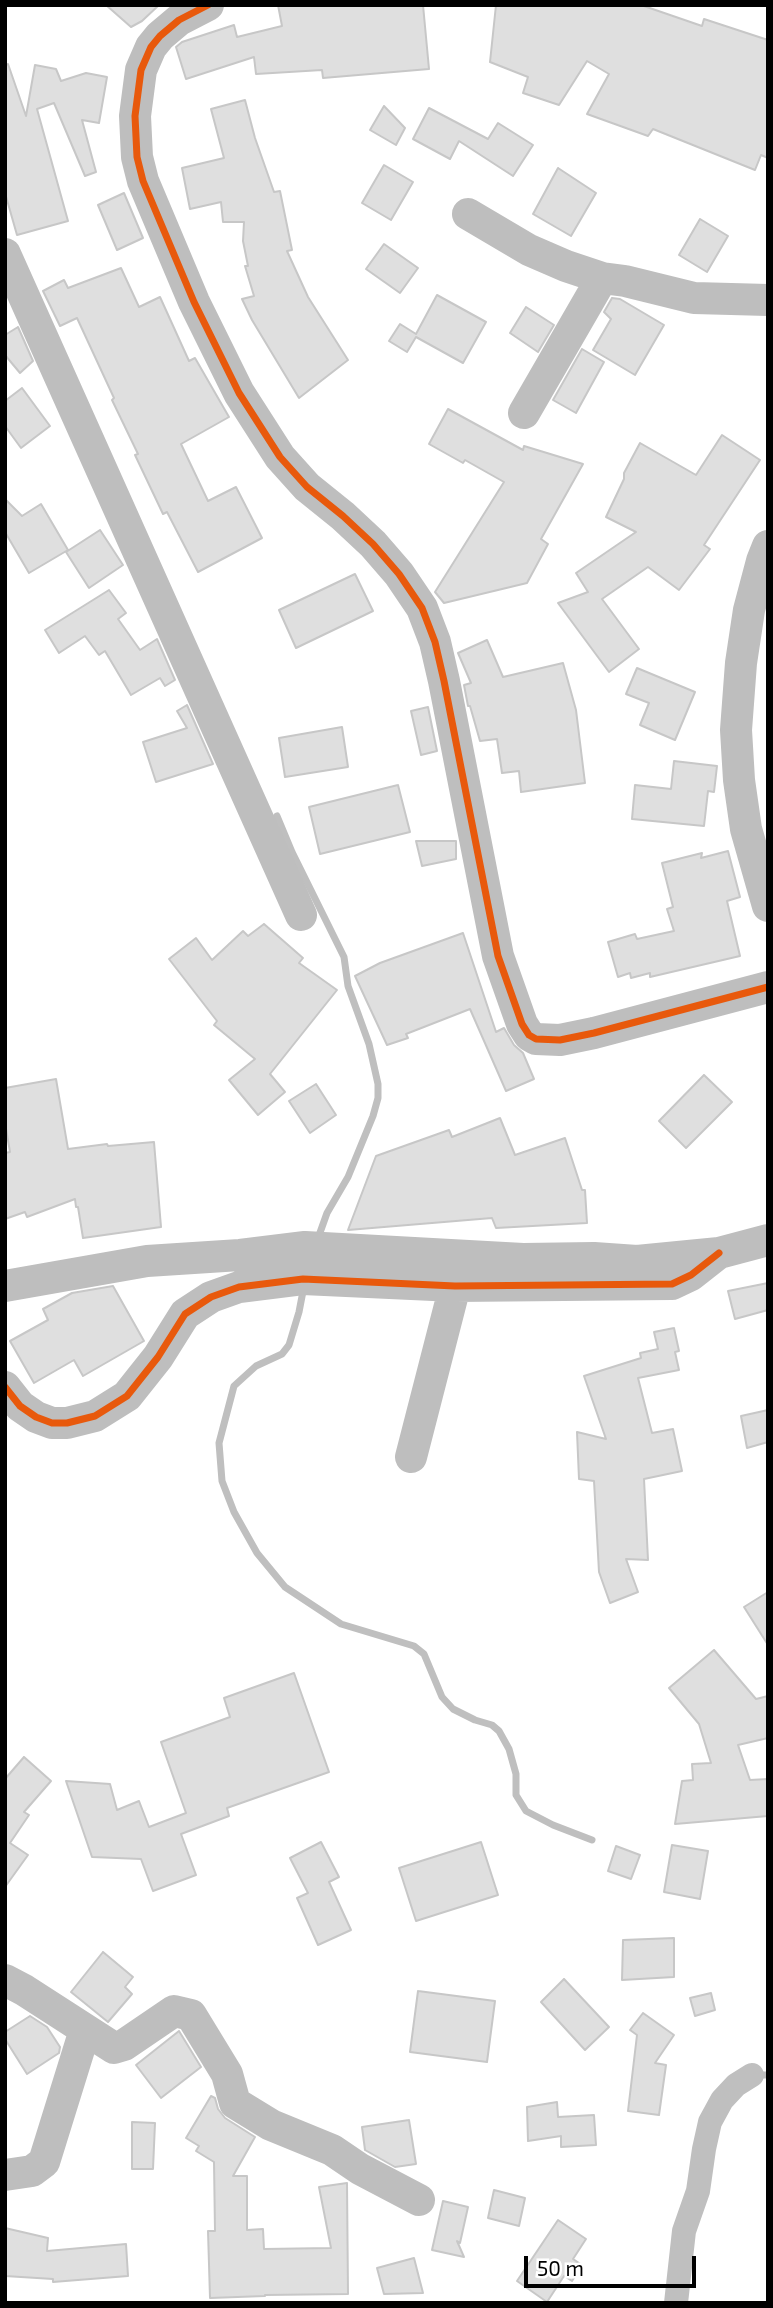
<!DOCTYPE html>
<style>
body{margin:0}
#map{position:relative;width:773px;height:2308px;overflow:hidden;background:#fff;font-family:"Exo 2",sans-serif}
canvas{display:block}
.frame{position:absolute;inset:0;border:7px solid #000;pointer-events:none}
.scale{position:absolute;left:524px;top:2256px;width:172px;height:32px;box-sizing:border-box;border:4px solid #000;border-top:0;padding-left:9px;font-size:21px;line-height:24px;white-space:nowrap;color:#000;-webkit-text-stroke:5px #fff;paint-order:stroke}
</style>
<div id="map">
<canvas width="773" height="2308"></canvas>
<div class="frame"></div>
<div class="scale">50 m</div>
</div>
<script>
const ctx = document.querySelector('canvas').getContext('2d');
ctx.lineJoin = 'round';
const toPath = rows => new Path2D(rows.map(r => 'M' + r).join(''));
function trace(path, color, width, dash) { ctx.strokeStyle = color; ctx.lineWidth = width; ctx.lineCap = dash ? 'butt' : 'round'; ctx.setLineDash(dash || []); ctx.stroke(path); }
function fillPath(path, color) { ctx.fillStyle = color; ctx.fill(path, 'evenodd'); }
trace(toPath([
 [277,816,292,852,344,957,348,986,369,1044,378,1084,378,1098,373,1116,348,1177,327,1213,317,1241],
 [304,1286,299,1312,289,1345,282,1354,256,1366,234,1386,219,1443,222,1481,234,1512,257,1553,285,1587,341,1624,414,1646,424,1654,442,1697,453,1709,475,1720,492,1725,499,1731,509,1749,516,1774,516,1795,526,1811,553,1825,592,1840],
 [752,2075,768,2075]
]), '#bfbfbf', 7);
trace(toPath([
 [676,2303,684,2231,698,2191,704,2149,710,2122,722,2100,736,2085,752,2075]
]), '#bfbfbf', 24);
const building = toPath([
 [106,5,159,5,142,21,131,27,106,5],
 [278,5,423,5,429,69,323,78,322,70,256,74,254,57,186,79,176,47,182,42,234,25,237,37,282,26,278,5],
 [496,5,641,5,702,26,704,19,768,40,768,158,761,155,755,170,653,129,648,136,587,114,609,74,587,61,559,105,523,93,528,77,490,62,496,5],
 [8,64,26,116,35,65,56,69,61,81,86,73,107,77,99,123,82,120,96,172,85,176,54,103,37,109,68,221,17,235,5,193,5,65,8,64],
 [245,100,255,138,274,192,280,191,292,250,287,251,308,297,348,360,299,398,252,320,242,299,254,296,245,266,248,266,243,241,244,222,223,222,221,202,190,209,182,168,224,158,211,109,245,100],
 [384,106,405,128,396,145,370,130,384,106],
 [429,108,488,139,498,123,533,145,513,176,459,141,450,159,413,139,429,108],
 [384,165,413,182,391,220,362,203,384,165],
 [558,168,596,193,571,236,533,214,558,168],
 [124,193,143,238,117,250,98,205,124,193],
 [700,219,728,236,707,272,679,255,700,219],
 [384,244,418,268,400,293,366,269,384,244],
 [121,268,139,307,160,297,189,361,195,358,229,417,181,444,208,501,236,487,262,538,198,572,167,512,163,514,135,455,138,454,112,400,114,398,77,318,60,326,43,291,64,280,68,288,121,268],
 [437,295,486,322,463,363,416,337,407,352,389,341,400,324,416,334,437,295],
 [612,298,620,299,664,325,635,375,593,350,611,319,604,312,612,298],
 [526,307,554,325,538,352,510,333,526,307],
 [18,327,33,361,20,373,5,355,5,335,18,327],
 [582,349,604,362,576,413,553,400,582,349],
 [22,388,50,426,21,448,5,426,5,401,22,388],
 [448,409,523,450,524,446,583,464,541,539,548,544,527,583,444,603,435,592,504,482,465,460,463,463,429,444,448,409],
 [722,435,760,460,704,545,710,549,679,590,648,567,602,599,639,649,609,672,558,603,588,592,576,573,636,532,606,517,624,479,624,473,640,443,696,475,722,435],
 [5,499,22,516,41,504,68,550,29,573,5,532,5,499],
 [100,530,123,565,89,588,66,552,100,530],
 [355,574,373,611,296,648,279,610,355,574],
 [109,590,126,613,118,619,140,650,157,639,175,680,165,686,160,678,131,695,105,651,99,655,85,636,59,653,45,630,109,590],
 [487,640,503,677,563,663,576,710,585,783,521,792,519,771,502,773,497,739,480,741,470,706,468,706,464,685,471,683,458,653,487,640],
 [637,668,695,692,675,740,640,725,649,703,626,694,637,668],
 [187,705,213,764,156,782,143,742,187,728,177,711,187,705],
 [428,707,437,751,421,755,411,711,428,707],
 [342,727,348,767,285,777,279,738,342,727],
 [674,761,717,766,714,792,708,791,704,826,632,819,635,785,671,789,674,761],
 [398,785,410,832,320,854,309,807,398,785],
 [416,841,456,841,456,859,422,866,416,841],
 [728,851,740,897,727,901,740,956,650,977,650,973,631,978,630,973,618,977,608,942,635,934,637,939,674,931,667,909,673,907,662,863,702,853,701,858,728,851],
 [264,924,303,958,299,963,337,990,270,1074,285,1092,258,1115,229,1080,255,1059,214,1025,217,1021,169,959,196,938,212,960,243,931,248,936,264,924],
 [463,933,496,1032,504,1028,514,1045,523,1053,534,1079,506,1091,470,1009,406,1034,408,1038,387,1045,355,976,380,963,463,933],
 [704,1075,732,1102,686,1148,659,1121,704,1075],
 [56,1079,68,1149,107,1144,108,1146,154,1142,161,1227,83,1238,78,1207,76,1207,75,1199,27,1217,25,1212,5,1219,5,1153,10,1152,5,1123,5,1088,56,1079],
 [316,1084,336,1115,310,1133,289,1101,316,1084],
 [500,1118,515,1155,565,1138,582,1190,585,1190,587,1223,496,1228,492,1218,348,1230,376,1156,449,1130,452,1137,500,1118],
 [768,1283,768,1310,735,1319,728,1291,768,1283],
 [113,1286,144,1341,83,1376,74,1360,34,1383,10,1341,48,1320,43,1309,72,1293,113,1286],
 [674,1328,679,1351,675,1352,679,1370,638,1378,652,1433,673,1429,682,1471,644,1479,648,1560,626,1559,638,1592,610,1603,599,1572,594,1481,579,1479,577,1432,606,1439,584,1376,641,1358,640,1353,658,1349,654,1332,674,1328],
 [768,1410,768,1442,747,1448,741,1416,768,1410],
 [768,1592,768,1645,744,1607,768,1592],
 [714,1650,756,1699,768,1696,768,1738,738,1745,750,1780,768,1779,768,1816,675,1824,682,1781,693,1780,692,1764,711,1763,699,1724,669,1688,714,1650],
 [294,1673,329,1772,227,1808,229,1816,181,1834,196,1875,153,1891,141,1859,92,1857,66,1781,110,1784,117,1810,139,1801,149,1827,186,1813,161,1742,230,1717,224,1698,294,1673],
 [24,1757,51,1781,24,1812,29,1815,10,1843,28,1855,5,1887,5,1779,24,1757],
 [321,1842,339,1877,329,1882,351,1930,318,1945,297,1898,308,1893,290,1858,321,1842],
 [481,1842,498,1895,416,1921,399,1868,481,1842],
 [672,1845,708,1851,700,1899,664,1892,672,1845],
 [616,1846,640,1855,631,1879,608,1871,616,1846],
 [674,1938,674,1977,622,1980,623,1940,674,1938],
 [103,1952,133,1977,125,1987,132,1994,108,2022,71,1992,103,1952],
 [564,1979,609,2027,585,2050,541,2002,564,1979],
 [418,1991,495,2001,487,2062,410,2052,418,1991],
 [711,1993,715,2010,695,2016,690,1998,711,1993],
 [643,2013,674,2035,655,2063,666,2065,659,2115,628,2111,637,2035,630,2030,643,2013],
 [30,2016,47,2027,60,2047,59,2053,27,2074,5,2039,5,2032,30,2016],
 [179,2031,201,2067,161,2098,136,2065,179,2031],
 [211,2096,215,2098,218,2109,225,2118,255,2137,233,2176,247,2176,247,2230,263,2229,264,2249,331,2248,319,2187,347,2183,348,2294,265,2295,265,2296,210,2298,208,2231,215,2231,214,2162,196,2151,199,2146,186,2138,211,2096],
 [557,2102,558,2117,594,2115,596,2145,561,2147,561,2136,528,2141,527,2107,557,2102],
 [409,2120,416,2164,395,2167,365,2150,362,2127,409,2120],
 [132,2122,155,2123,153,2169,132,2169,132,2122],
 [494,2190,525,2198,519,2226,488,2218,494,2190],
 [443,2201,468,2207,460,2243,457,2241,464,2257,432,2250,443,2201],
 [558,2220,586,2239,573,2259,582,2265,572,2281,564,2276,547,2302,517,2281,558,2220],
 [5,2228,48,2238,47,2251,126,2244,128,2276,53,2282,53,2279,5,2276,5,2228],
 [414,2258,423,2293,384,2294,377,2268,414,2258]
]);
fillPath(building, '#dfdfdf');
trace(building, '#c7c7c7', 2);
trace(toPath([
 [208,5,179,20,160,36,151,47,141,70,135,116,137,157,143,181,194,302,239,393,280,457,307,487,343,516,373,544,399,574,422,608,435,642,444,681,498,956,522,1024,529,1035,536,1039,560,1040,594,1033,768,987],
 [468,214,529,250,566,266,602,278,625,281,694,298,768,300],
 [5,254,301,915],
 [524,413,602,278],
 [768,546,762,561,749,610,741,663,736,730,739,780,746,829,768,906],
 [5,1286,147,1261,240,1255,305,1247,523,1259,594,1258,637,1261,719,1253,768,1240],
 [5,1387,20,1406,36,1417,52,1423,67,1423,95,1416,127,1396,158,1357,185,1314,211,1297,239,1287,303,1279,455,1286,672,1284,691,1275,719,1253],
 [411,1457,455,1286],
 [5,1980,24,1990,114,2048,124,2045,174,2011,191,2015,227,2074,235,2103,271,2125,332,2150,360,2169,419,2200],
 [5,2175,32,2171,44,2162,85,2030]
]), '#bebebe', 32);
trace(toPath([
 [208,5,179,20,160,36,151,47,141,70,135,116,137,157,143,181,194,302,239,393,280,457,307,487,343,516,373,544,399,574,422,608,435,642,444,681,498,956,522,1024,529,1035,536,1039,560,1040,594,1033,768,987],
 [5,1387,20,1406,36,1417,52,1423,67,1423,95,1416,127,1396,158,1357,185,1314,211,1297,239,1287,303,1279,455,1286,672,1284,691,1275,719,1253]
]), '#e8590c', 7);
</script>
